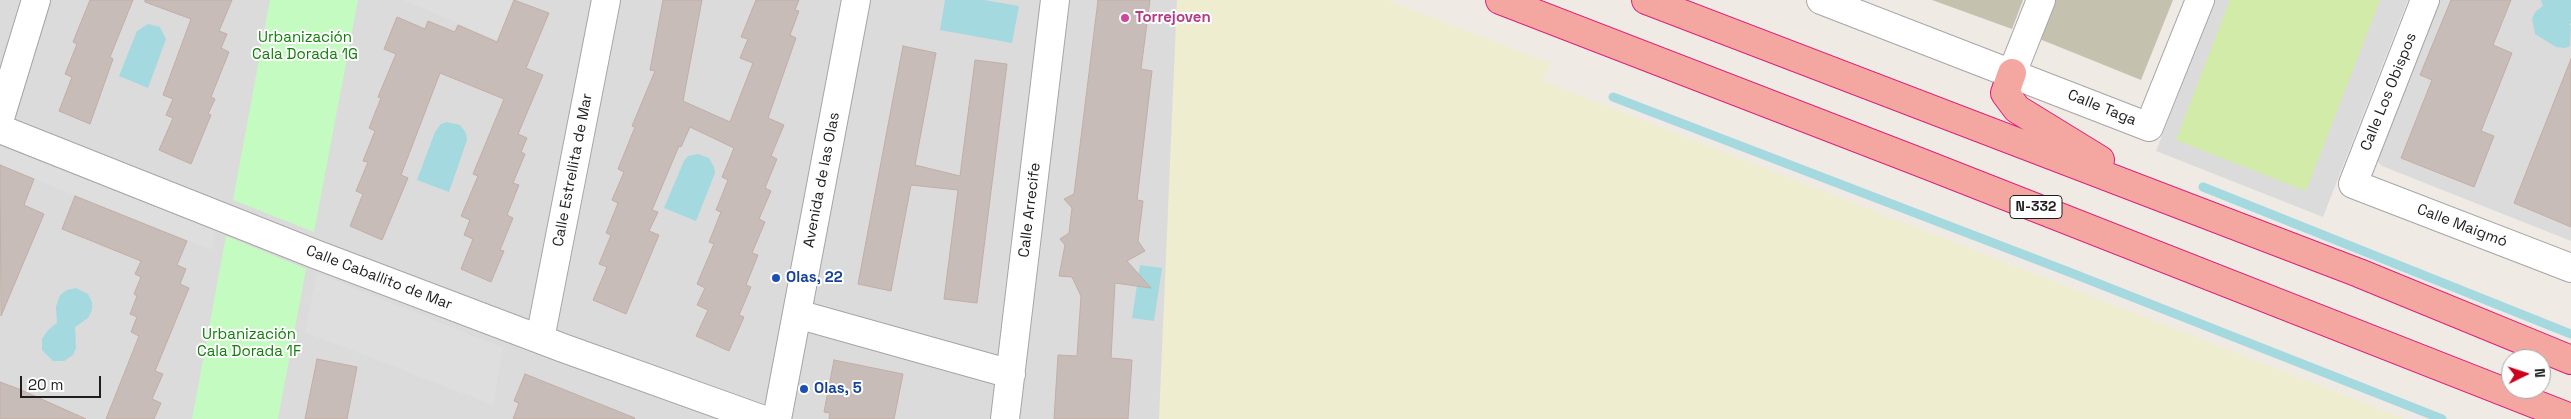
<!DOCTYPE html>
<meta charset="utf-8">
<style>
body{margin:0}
#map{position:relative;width:2571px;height:419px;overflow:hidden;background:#f0eae4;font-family:"Space Grotesk",sans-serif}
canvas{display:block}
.north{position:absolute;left:2501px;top:349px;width:50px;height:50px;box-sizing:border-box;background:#fff;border:1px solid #a5a5a5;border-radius:50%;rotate:86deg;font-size:14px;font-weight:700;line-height:20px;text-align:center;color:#1e1e1e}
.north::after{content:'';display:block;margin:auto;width:18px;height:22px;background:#cd001c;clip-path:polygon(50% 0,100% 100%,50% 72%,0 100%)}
.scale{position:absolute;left:20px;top:376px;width:81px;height:22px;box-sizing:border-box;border:2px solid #1e1e1e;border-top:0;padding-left:6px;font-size:15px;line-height:18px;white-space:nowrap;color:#1e1e1e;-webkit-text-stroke:4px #fff;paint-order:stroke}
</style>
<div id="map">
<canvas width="2571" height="419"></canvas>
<div class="north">N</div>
<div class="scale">20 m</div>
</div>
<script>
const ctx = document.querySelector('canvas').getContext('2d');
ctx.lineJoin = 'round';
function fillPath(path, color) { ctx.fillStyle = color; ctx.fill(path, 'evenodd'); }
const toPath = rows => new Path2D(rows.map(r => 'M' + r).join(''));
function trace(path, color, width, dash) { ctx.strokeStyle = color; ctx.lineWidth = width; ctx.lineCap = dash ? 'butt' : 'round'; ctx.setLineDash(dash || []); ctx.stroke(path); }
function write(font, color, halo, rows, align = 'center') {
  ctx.font = font + ' "Space Grotesk",sans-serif'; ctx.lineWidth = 4; ctx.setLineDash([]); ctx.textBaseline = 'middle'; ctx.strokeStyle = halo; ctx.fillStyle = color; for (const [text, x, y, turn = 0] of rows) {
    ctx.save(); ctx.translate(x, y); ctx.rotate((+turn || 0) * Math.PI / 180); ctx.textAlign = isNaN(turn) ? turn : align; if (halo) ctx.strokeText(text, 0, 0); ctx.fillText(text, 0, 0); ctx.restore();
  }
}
fillPath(toPath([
 [0,0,1178,0,1160,419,0,419],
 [2215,0,2408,0,2323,217,2156,151],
 [2436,0,2571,0,2571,241,2382,166,2376,160]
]), '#dcdbdb');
fillPath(toPath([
 [1932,0,2023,0,2012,29],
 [2052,0,2173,0,2141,80,2037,38]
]), '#c4c2af');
fillPath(toPath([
 [1177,0,1387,0,1550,63,1543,81,2405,419,1159,419]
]), '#efedcf');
fillPath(toPath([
 [2230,0,2380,0,2306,191,2176,140]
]), '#d2eba8');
fillPath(toPath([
 [270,0,358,0,314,232,233,200],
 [226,236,306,269,278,419,192,419]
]), '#c3fbc0');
fillPath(toPath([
 [403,0,513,0,497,40],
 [0,141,216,228,212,250,0,165],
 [317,273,503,348,493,405,305,332]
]), '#dedede');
fillPath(toPath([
 [945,0,984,0,1019,6,1012,43,940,30],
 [2541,0,2571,0,2571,23,2569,24,2571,26,2570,46,2565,48,2556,47,2535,34,2532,19,2535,12,2543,6],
 [148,24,160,27,166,39,148,88,119,76,137,31],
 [447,122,460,125,466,133,467,140,449,192,417,180,435,132,441,124],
 [698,154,709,158,714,167,715,173,696,221,664,208,684,161,688,156],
 [1140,265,1162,268,1154,321,1132,318],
 [76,288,88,294,92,302,92,310,88,318,75,327,76,348,73,355,64,361,53,361,42,350,42,339,48,330,57,323,56,307,60,295,67,290]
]), '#a3d9df');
trace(toPath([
 [1613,97,2069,272,2442,419],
 [2203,187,2571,334]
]), '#a3d9df', 9);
const building = toPath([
 [90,0,133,0,110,57,113,59,90,124,59,111,72,77,65,74,77,44,73,42,90,0],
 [145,0,232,0,219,31,227,34,221,48,229,52,211,97,215,99,208,114,211,115,191,164,159,150,173,118,166,115,173,99,163,95,191,19,145,2,145,0],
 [514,0,549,13,526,68,543,75,518,134,527,138,521,152,525,154,513,183,519,185,507,215,513,218,500,250,504,251,491,282,461,269,473,239,464,235,470,220,461,216,478,176,473,174,504,99,440,73,401,175,408,178,382,240,350,226,363,194,356,191,368,162,363,161,375,131,369,128,381,98,378,97,396,54,384,49,397,17,425,29,428,21,455,32,458,25,497,42,514,0],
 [663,0,702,0,683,101,730,122,753,63,740,58,748,39,741,37,756,0,799,0,795,10,799,11,790,35,796,38,768,118,784,125,771,156,777,159,765,188,771,191,759,219,765,222,752,253,758,255,746,285,751,287,739,315,744,317,729,351,696,336,708,310,697,305,705,288,697,284,714,244,709,242,721,212,716,210,728,180,722,177,734,148,690,127,681,147,679,146,652,210,658,212,649,231,659,235,626,314,593,300,607,267,599,264,611,235,606,233,618,203,612,200,624,172,618,169,635,127,632,126,655,71,650,70,663,0],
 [1098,0,1150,0,1141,69,1152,71,1137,200,1143,201,1138,241,1145,251,1127,261,1151,288,1115,283,1111,358,1132,360,1128,419,1054,419,1058,355,1077,356,1081,296,1072,277,1059,276,1065,245,1060,239,1069,233,1072,208,1064,199,1074,194,1098,0],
 [2451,0,2511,0,2493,45,2512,53,2481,131,2494,136,2474,187,2401,158,2432,80,2420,75,2451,0],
 [903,46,936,53,915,165,960,176,975,60,1007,64,977,303,944,299,958,190,911,185,891,291,858,284,903,46],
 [2571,59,2571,227,2514,203,2571,59],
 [0,165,34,179,24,205,44,214,1,316,0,165],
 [75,196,187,241,177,265,186,269,180,284,189,288,155,371,163,374,152,399,161,403,154,419,106,419,139,336,131,332,137,317,130,314,137,296,134,294,141,277,135,274,141,261,62,229,75,196],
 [317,359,357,367,347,419,305,419,317,359],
 [834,360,903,374,894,419,829,419,830,413,824,412,834,360],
 [525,374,635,418,634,419,513,419,519,403,514,401,525,374],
 [0,382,19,389,86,419,0,419,0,382]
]);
fillPath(building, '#c7bcb7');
trace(building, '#c2aea6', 1);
const minor = toPath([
 [1821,0,2149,127,2200,0],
 [2425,0,2353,184,2571,268],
 [2012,73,2041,0],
 [0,118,36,0],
 [0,129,315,254,563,348,761,419],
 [797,314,1011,374],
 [540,339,606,0],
 [777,419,856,0],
 [1005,419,1055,0]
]);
const trunk = toPath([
 [1500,0,1922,163,2571,418],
 [1646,0,2359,273,2571,360],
 [2012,73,2005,93,2017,109,2100,160]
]);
trace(minor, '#a5a5a5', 30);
trace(trunk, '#e01f7b', 30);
trace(minor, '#fff', 28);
trace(trunk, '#f4a7a1', 28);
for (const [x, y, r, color] of [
 [1125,18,5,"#d1479c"],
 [776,278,5,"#1a4fb4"],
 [804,389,5,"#1a4fb4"]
]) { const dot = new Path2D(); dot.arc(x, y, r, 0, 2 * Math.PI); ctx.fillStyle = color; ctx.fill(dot); trace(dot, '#fff', 2); }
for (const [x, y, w] of [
 [2036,207,52]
]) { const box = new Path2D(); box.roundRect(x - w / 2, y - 11.5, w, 23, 4); ctx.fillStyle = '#fff'; ctx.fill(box); trace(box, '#1e1e1e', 1); }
write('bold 14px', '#1e1e1e', null, [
 ["N-332",2036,207]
]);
write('bold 15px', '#b23c85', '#fff', [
 ["Torrejoven",1135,18]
], 'left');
write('15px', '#0f8008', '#fff', [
 ["Urbanización",305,38],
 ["Cala Dorada 1G",305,55],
 ["Urbanización",249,335],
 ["Cala Dorada 1F",249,352]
]);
write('15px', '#1e1e1e', '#fff', [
 ["Calle Los Obispos",2389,92,-68],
 ["Calle Taga",2102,108,22],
 ["Calle Estrellita de Mar",573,170,-79],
 ["Avenida de las Olas",822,180,-79],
 ["Calle Arrecife",1030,210,-83],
 ["Calle Maigmó",2462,226,21],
 ["Calle Caballito de Mar",379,278,21]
]);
write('bold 15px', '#164399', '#fff', [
 ["Olas, 22",786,278],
 ["Olas, 5",814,389]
], 'left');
</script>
